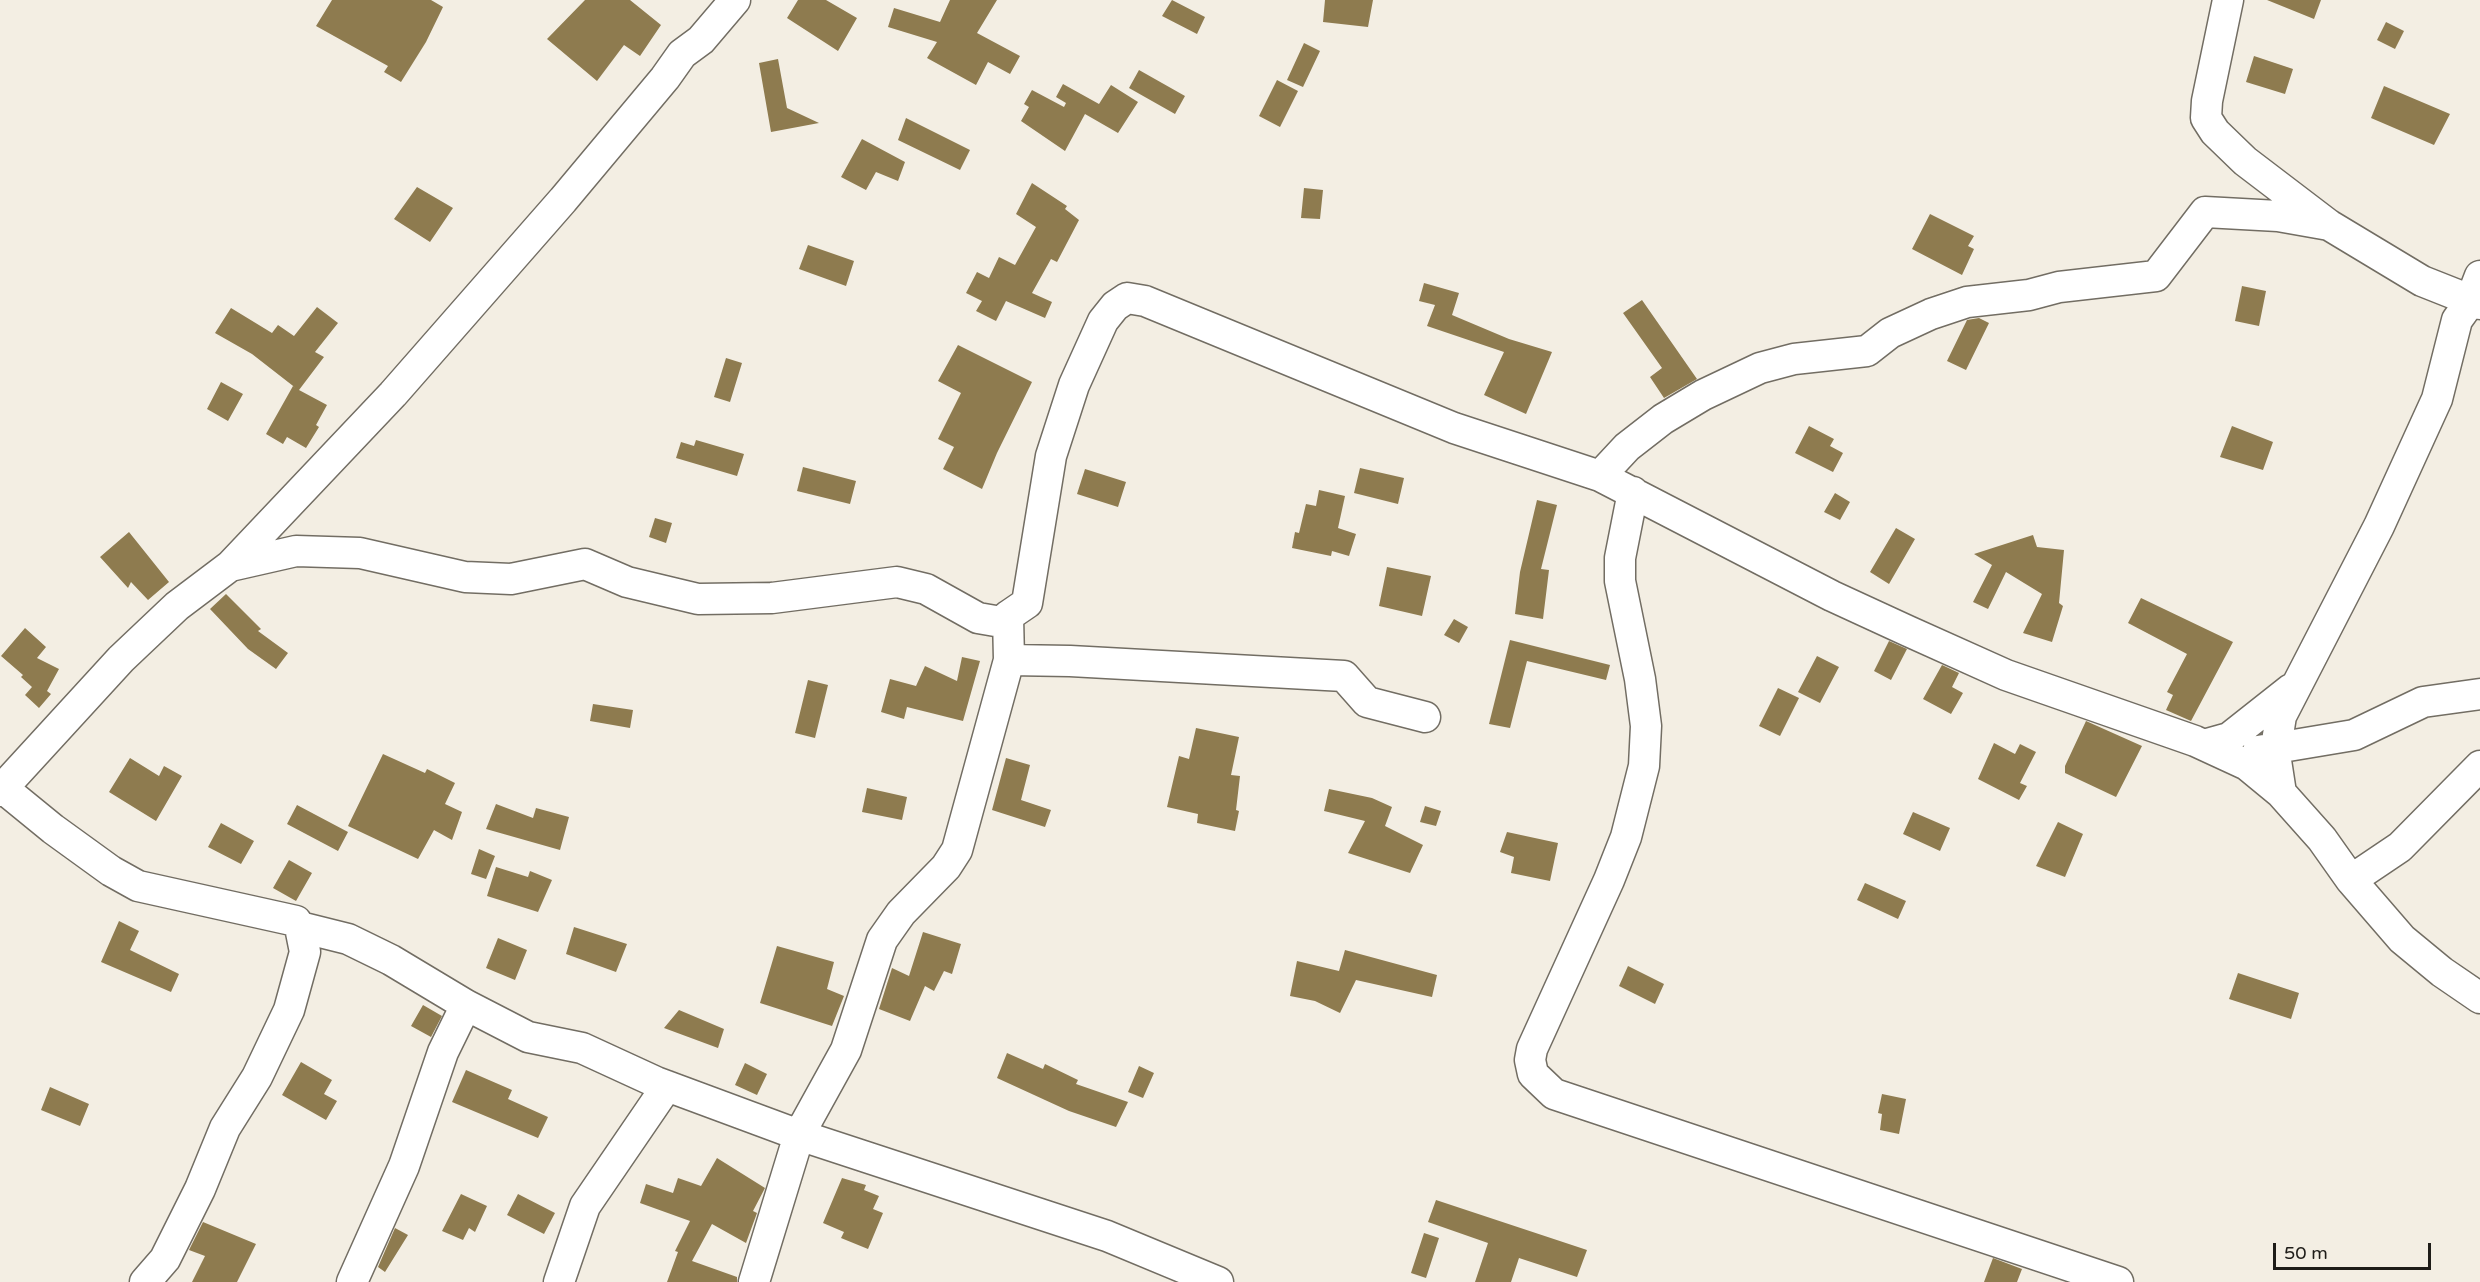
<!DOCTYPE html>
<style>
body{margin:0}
#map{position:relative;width:2480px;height:1282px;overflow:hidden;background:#f3eee3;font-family:"Varela Round",sans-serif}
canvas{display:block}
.scale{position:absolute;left:2273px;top:1243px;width:158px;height:27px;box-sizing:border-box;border:3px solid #1e1c18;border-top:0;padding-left:8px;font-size:18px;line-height:21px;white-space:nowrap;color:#1e1c18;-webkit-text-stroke:4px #f3eee3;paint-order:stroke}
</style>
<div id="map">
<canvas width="2480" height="1282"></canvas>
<div class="scale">50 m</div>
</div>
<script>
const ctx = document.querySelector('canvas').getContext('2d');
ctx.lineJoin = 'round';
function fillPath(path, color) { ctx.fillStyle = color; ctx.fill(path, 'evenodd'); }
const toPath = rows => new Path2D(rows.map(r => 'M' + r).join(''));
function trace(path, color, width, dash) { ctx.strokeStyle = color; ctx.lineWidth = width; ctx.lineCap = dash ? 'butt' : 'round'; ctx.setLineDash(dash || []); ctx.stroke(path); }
fillPath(toPath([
 [332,0,431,0,443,7,426,42,401,82,384,72,388,66,316,26],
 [585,0,630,0,661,25,640,56,624,45,597,81,547,39],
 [798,0,826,0,857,18,838,51,787,18],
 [950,0,997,0,977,33,1020,56,1010,74,988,62,976,85,927,58,937,42,888,27,894,8,940,22],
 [1172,0,1205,17,1197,34,1162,16],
 [1325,0,1373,0,1368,27,1323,22],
 [2267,0,2321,0,2314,19],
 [2386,22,2404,31,2395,49,2377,40],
 [1304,43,1320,51,1303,87,1287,80],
 [2254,56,2293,69,2285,94,2246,82],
 [778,59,787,108,819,123,771,132,759,63],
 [1139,70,1185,96,1175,114,1129,88],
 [1277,80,1298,91,1280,127,1259,116],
 [1063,84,1099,104,1111,85,1138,102,1118,133,1085,114,1065,151,1021,121,1029,107,1024,104,1032,90,1064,107,1066,103,1056,97],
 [2384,86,2450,114,2434,145,2371,118],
 [906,118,970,150,960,170,898,140],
 [862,139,905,162,898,181,876,172,866,190,841,177],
 [1032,183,1067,206,1065,209,1079,220,1057,262,1051,259,1032,293,1052,302,1045,318,1006,301,996,321,976,311,982,301,966,293,977,272,989,278,999,257,1015,265,1036,227,1016,214],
 [417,187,453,208,430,242,394,219],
 [1304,188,1323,190,1320,219,1301,218],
 [1930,214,1974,236,1968,246,1974,249,1962,275,1912,249],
 [808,245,854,261,846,286,799,269],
 [1424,283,1459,293,1452,315,1509,339,1552,352,1526,414,1484,395,1504,352,1427,326,1435,305,1419,301],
 [2242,286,2266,291,2259,326,2235,321],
 [1642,300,1697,379,1664,398,1650,377,1662,368,1623,313],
 [317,307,338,323,315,352,324,357,299,390,327,405,316,425,319,427,306,448,287,437,283,444,266,434,293,386,297,389,252,354,215,333,231,308,272,333,278,325,294,336],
 [1979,318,1989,323,1966,370,1947,361,1967,320],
 [958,345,1032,382,997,453,982,489,943,469,954,447,938,439,961,393,938,381],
 [726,358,742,363,730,402,714,397],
 [221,382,243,394,228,421,207,409],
 [1809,426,1834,439,1830,446,1843,453,1833,472,1795,453],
 [2232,426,2273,442,2263,470,2220,457],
 [696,440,744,454,737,476,676,458,681,442,694,446],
 [803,467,856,481,850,504,797,491],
 [1360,468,1404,478,1398,504,1354,493],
 [1085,469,1126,482,1118,507,1077,494],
 [1319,490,1345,496,1338,528,1356,534,1349,556,1332,551,1331,556,1292,548,1295,532,1299,533,1306,504,1316,506],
 [1835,493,1850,502,1840,520,1824,512],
 [1537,500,1557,505,1541,569,1549,570,1543,619,1515,614,1520,572],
 [655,518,672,523,666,543,649,537],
 [1896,528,1915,539,1889,584,1870,572],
 [129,532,169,582,148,600,131,582,128,588,100,557],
 [2033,535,2037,547,2064,550,2059,603,2063,606,2052,642,2023,633,2042,594,2006,572,1988,609,1973,602,1992,565,1974,554],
 [1387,567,1431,576,1422,616,1379,606],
 [226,594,261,629,258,631,288,653,276,669,248,649,210,609],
 [2141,598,2233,642,2191,721,2166,710,2173,695,2167,692,2187,654,2128,623],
 [1454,619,1468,627,1459,643,1444,635],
 [25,628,46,647,37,658,59,669,47,691,51,694,39,708,25,695,32,687,21,677,23,675,1,656],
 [1510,640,1610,665,1606,680,1527,661,1510,728,1489,724],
 [1889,641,1907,649,1891,680,1874,671],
 [1817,656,1839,667,1820,703,1798,692],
 [962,657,980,661,963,721,907,707,904,719,881,712,890,679,916,686,925,666,957,681],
 [1942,665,1959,673,1952,687,1963,693,1951,714,1923,699],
 [808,680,828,685,815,738,795,733],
 [1778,688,1799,698,1780,736,1759,726],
 [593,704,633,710,630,728,590,721],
 [2086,721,2142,746,2116,797,2065,773,2065,766],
 [1196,728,1239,737,1231,775,1240,776,1236,810,1239,811,1235,831,1197,823,1198,814,1167,807,1179,756,1189,759],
 [1994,743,2015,754,2020,744,2036,752,2020,783,2027,786,2019,800,1978,779],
 [383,754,425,773,427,769,455,783,445,804,462,812,452,840,434,830,418,859,348,826],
 [130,758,159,776,164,766,182,776,156,821,109,792],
 [1006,758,1030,765,1021,800,1051,810,1045,827,992,810],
 [867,788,907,797,902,820,862,812],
 [1329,789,1372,798,1392,807,1385,826,1423,845,1410,873,1348,853,1365,821,1324,811],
 [496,804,533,818,536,808,569,817,560,850,486,829],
 [297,805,348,832,338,851,287,824],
 [1425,806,1441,811,1436,826,1420,822],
 [1913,812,1950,828,1940,851,1903,834],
 [2058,822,2083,834,2065,877,2036,866],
 [221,823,254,841,241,864,208,847],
 [1507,832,1558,843,1550,881,1511,873,1514,857,1500,852],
 [479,849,495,856,486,879,471,874],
 [289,860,312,873,296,901,273,888],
 [496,867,528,877,530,871,552,880,538,912,487,896],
 [1865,883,1906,901,1898,919,1857,900],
 [119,921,139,931,130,950,179,974,171,992,101,962],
 [574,927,627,944,616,972,566,954],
 [923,932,961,944,952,974,944,971,934,991,925,986,910,1021,879,1009,892,968,909,976],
 [498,938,527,950,515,980,486,968],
 [777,946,834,962,827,989,844,996,832,1026,760,1003],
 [1345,950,1437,975,1432,997,1356,980,1340,1013,1315,1001,1290,996,1297,961,1339,971],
 [1628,966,1664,984,1655,1004,1619,986],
 [2238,973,2299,993,2291,1019,2229,999],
 [423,1005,442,1016,431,1037,411,1026],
 [679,1010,724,1029,718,1048,664,1028],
 [1007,1053,1043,1069,1045,1064,1078,1080,1076,1084,1128,1102,1116,1127,1069,1111,997,1078],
 [301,1062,332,1080,324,1094,337,1101,326,1120,282,1095],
 [745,1063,767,1074,757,1095,735,1085],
 [1139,1066,1154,1073,1143,1098,1128,1092],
 [466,1070,512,1090,508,1099,548,1117,538,1138,452,1102],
 [50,1087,89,1104,80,1126,41,1110],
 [1882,1094,1906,1099,1899,1134,1880,1130,1882,1114,1878,1113],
 [717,1158,765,1188,753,1211,757,1213,746,1243,712,1224,692,1261,737,1277,737,1282,667,1282,678,1252,675,1251,690,1221,640,1203,646,1184,673,1193,678,1178,701,1186],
 [842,1178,866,1185,864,1190,879,1196,873,1209,883,1213,868,1249,841,1238,844,1232,823,1223],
 [461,1194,487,1206,475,1232,469,1228,463,1240,442,1231],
 [518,1194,555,1213,544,1234,507,1215],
 [1436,1200,1587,1250,1577,1277,1519,1258,1511,1282,1475,1282,1488,1243,1428,1222],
 [203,1222,256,1244,237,1282,192,1282,205,1256,189,1250],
 [395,1228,408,1235,385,1272,378,1267],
 [1424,1233,1439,1238,1426,1278,1411,1273],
 [1993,1258,2022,1269,2017,1282,1984,1282]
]), '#8e7b4f');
const minor = toPath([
 [2228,0,2207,101,2206,118,2215,132,2245,161,2329,225,2422,281,2480,304],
 [1600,476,1627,447,1663,419,1703,395,1760,368,1794,359,1867,351,1890,333,1931,314,1967,302,2029,295,2059,287,2156,276,2205,212,2278,216,2329,225],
 [1633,492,1620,558,1620,581,1640,679,1646,726,1644,766,1626,837,1609,880,1532,1049,1530,1060,1533,1074,1554,1094,2118,1282],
 [230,566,296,551,360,553,465,577,511,579,585,564,627,582,698,599,772,598,897,582,926,589,978,618,1007,623,1008,616],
 [1009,660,1070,661,1344,676,1367,702,1425,717],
 [2204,745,2229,738,2291,689],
 [2258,751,2354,735,2423,702,2480,694],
 [4,789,53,829,111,871,138,886,296,921,300,927,348,939,391,960,466,1005,528,1037,582,1048,656,1082,799,1135,1107,1236,1218,1282],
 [0,791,121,659,177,606,230,566,393,394,563,200,665,78,682,54,701,40,735,0],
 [2281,793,2275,754,2281,716,2379,526,2437,399,2457,320,2470,302,2480,276],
 [2351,880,2402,939,2442,972,2480,998],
 [145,1282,165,1259,200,1189,225,1128,257,1077,289,1010,305,952,300,927],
 [352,1282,404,1166,443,1052,466,1005],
 [559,1282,585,1206,667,1086],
 [754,1282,799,1135,846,1050,882,940,901,913,946,867,957,850,1009,660,1008,616,1027,603,1051,456,1074,385,1103,321,1115,306,1127,298,1145,301,1454,428,1600,476,1832,596,1908,631,2006,675,2195,741,2247,765,2281,793,2322,839,2351,880,2400,847,2480,766]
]);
trace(minor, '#726d63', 33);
trace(minor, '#fff', 30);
</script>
